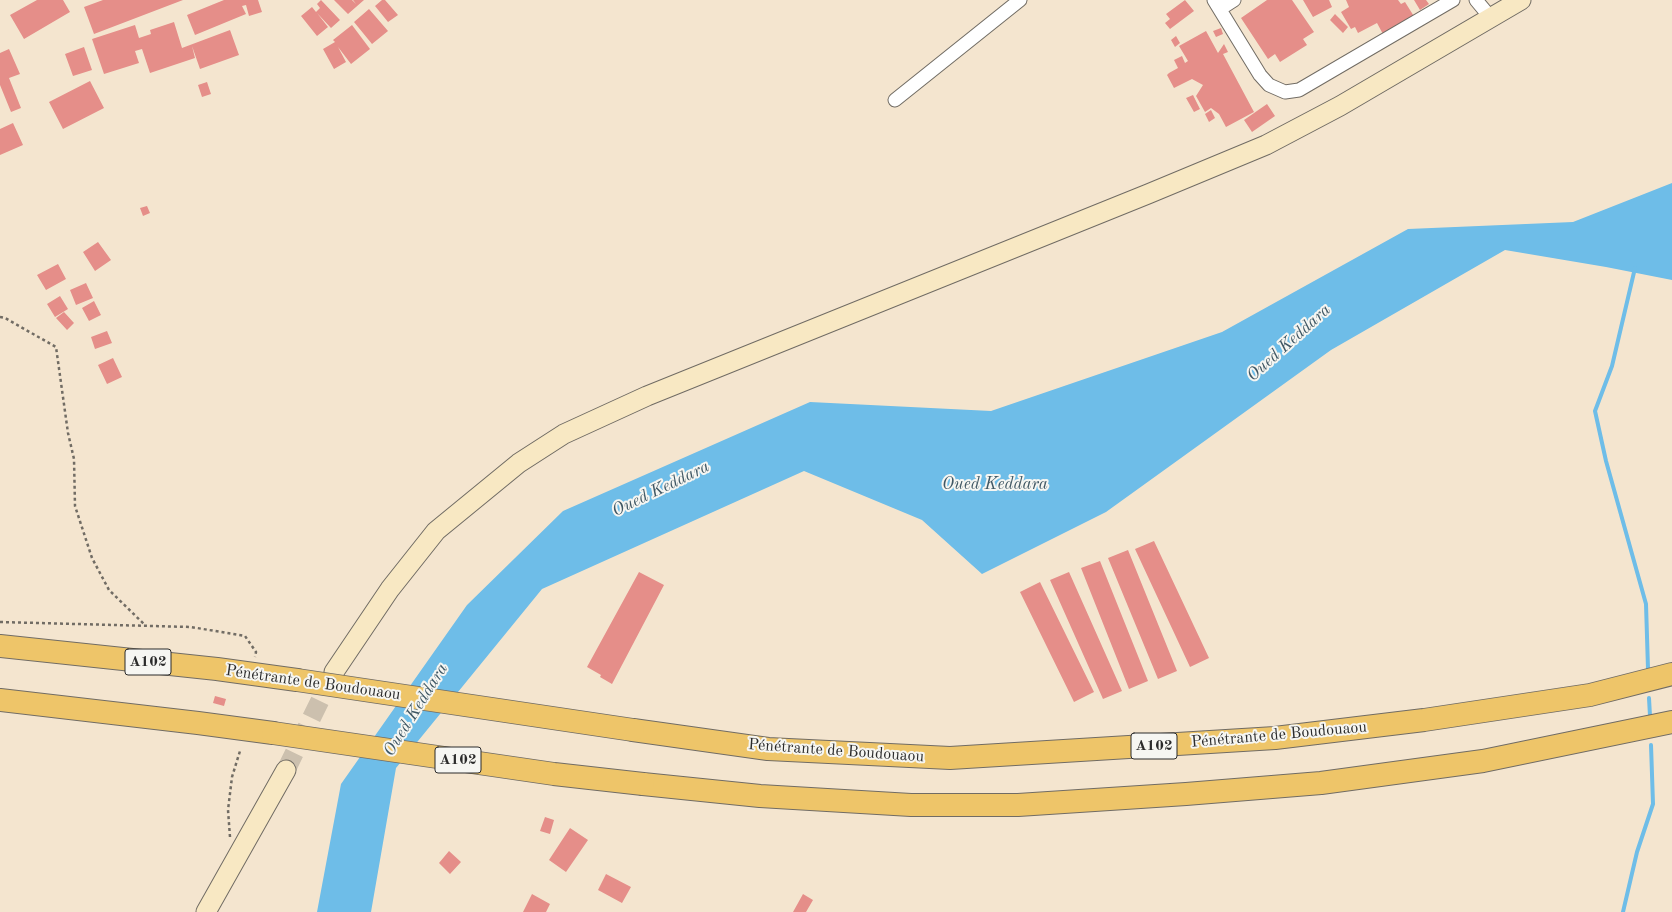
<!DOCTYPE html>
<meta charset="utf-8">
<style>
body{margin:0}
canvas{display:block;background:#f4e5cf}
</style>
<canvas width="1672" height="912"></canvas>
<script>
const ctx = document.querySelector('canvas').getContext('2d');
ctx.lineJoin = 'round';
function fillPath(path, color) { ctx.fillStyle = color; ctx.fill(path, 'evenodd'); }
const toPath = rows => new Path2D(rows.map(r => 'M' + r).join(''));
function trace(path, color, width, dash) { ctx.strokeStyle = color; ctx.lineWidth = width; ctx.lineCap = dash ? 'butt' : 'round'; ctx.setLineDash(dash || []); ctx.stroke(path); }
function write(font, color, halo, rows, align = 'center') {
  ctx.font = font + ' "Old Standard TT",serif'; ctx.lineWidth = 4; ctx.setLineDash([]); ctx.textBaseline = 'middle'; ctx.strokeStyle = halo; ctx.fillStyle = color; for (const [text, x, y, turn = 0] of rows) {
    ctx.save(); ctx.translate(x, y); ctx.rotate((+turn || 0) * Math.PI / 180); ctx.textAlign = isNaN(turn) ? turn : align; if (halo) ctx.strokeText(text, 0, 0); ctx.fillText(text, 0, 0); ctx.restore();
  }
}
fillPath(toPath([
 [1672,183,1672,280,1606,267,1505,250,1331,350,1106,512,982,574,922,520,804,471,542,589,396,768,371,912,317,912,341,784,467,605,563,511,810,402,991,411,1222,332,1408,229,1573,222]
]), '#6ebde8');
trace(toPath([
 [1635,268,1612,366,1595,411,1606,461,1646,604,1648,669],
 [1649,698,1650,716],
 [1623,912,1637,852,1653,804,1651,745]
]), '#6ebde8', 4);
fillPath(toPath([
 [37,0,63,0,70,12,24,39,10,15],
 [103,0,183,0,94,34,84,7],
 [224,0,258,0,262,12,249,16,246,5,242,6,246,14,195,35,187,15],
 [321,0,340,20,331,28,317,13,328,27,317,36,301,16,312,7,316,12,320,8,317,4],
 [334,0,352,0,356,4,353,0,364,0,348,14],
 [382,0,385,0,398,15,388,22,375,6],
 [1185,0,1194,11,1170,29,1165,23,1170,19,1166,14],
 [1267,0,1292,0,1314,32,1303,39,1307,45,1280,62,1275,54,1268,59,1241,18],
 [1303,0,1329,0,1332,7,1313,17],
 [1346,0,1398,0,1401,4,1405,2,1415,18,1384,36,1377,23,1358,33,1355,27,1351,29,1341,12,1349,7],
 [1414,0,1426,0,1429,4,1420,10],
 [369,9,388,31,372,44,354,22],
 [1335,14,1348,27,1343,33,1330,20],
 [174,22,182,48,230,30,239,55,200,69,192,46,195,58,150,73,142,49,135,51,139,63,104,74,92,39,135,25,139,38,151,34,150,30],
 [352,25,370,49,351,64,338,47,346,62,334,69,323,49,335,42,333,40],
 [1221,28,1223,34,1216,37,1213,31],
 [1206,31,1218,53,1224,44,1228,52,1223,54,1254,112,1226,127,1219,114,1211,108,1205,112,1196,96,1203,85,1192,79,1174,88,1167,75,1169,73,1178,68,1174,60,1182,56,1185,63,1188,61,1179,46],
 [1176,36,1180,43,1175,47,1171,40],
 [84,47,92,70,73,76,65,54],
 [9,49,20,74,9,78,21,108,11,112,0,85,0,53],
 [90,81,104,108,63,129,49,102],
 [207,82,211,94,202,97,198,85],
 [1193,95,1200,109,1194,112,1186,98],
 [1267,104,1275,116,1252,132,1244,120],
 [1211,110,1215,118,1209,122,1205,114],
 [13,123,23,145,0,155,0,129],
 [147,206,150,213,143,216,140,208],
 [98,242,111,260,95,271,83,252],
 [58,264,66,279,46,290,37,275],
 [86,283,93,298,76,305,70,290],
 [60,296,68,309,55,317,47,304],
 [94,301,101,315,89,321,82,308],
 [64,312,74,323,67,330,56,318],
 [107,331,112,343,95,349,91,337],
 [113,358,122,377,107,384,98,365],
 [1154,541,1209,658,1190,667,1135,549],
 [1128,550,1177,671,1158,679,1108,558],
 [1100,561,1148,681,1129,689,1081,568],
 [639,572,664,585,612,684,600,677,601,675,587,667],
 [1069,572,1122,691,1103,699,1050,580],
 [1040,582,1094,692,1074,702,1020,592],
 [215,696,226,699,224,706,213,703],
 [545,817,554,820,550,834,540,831],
 [570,828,588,840,566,872,549,860],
 [449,851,461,862,450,874,439,863],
 [606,874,631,887,622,903,598,890],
 [532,894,550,904,546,912,523,912],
 [803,894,813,900,806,912,793,912]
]), '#e58e89');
trace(toPath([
 [286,770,334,672]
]), '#ccc0ae', 19, [19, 10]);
const street = toPath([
 [1214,0,1260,75,1269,85,1285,92,1299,90,1453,0],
 [1476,0,1491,18],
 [1220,9,1234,0],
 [895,100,1020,0]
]);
const secondary = toPath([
 [334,672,390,589,436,531,519,463,564,434,647,396,1148,194,1266,145,1340,106,1521,0],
 [206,912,286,770]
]);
const highway = toPath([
 [0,646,217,669,297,680],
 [0,700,198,723,273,733],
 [633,730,768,749,950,758,1275,738,1424,720,1590,695,1672,674],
 [643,784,760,796,911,805,1018,805,1186,794,1321,783,1483,761,1672,722]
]);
trace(street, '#716c64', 15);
trace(secondary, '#716c64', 21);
trace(highway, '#716c64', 24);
trace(toPath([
 [0,317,5,318,56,347,68,433,74,459,75,506,92,558,109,590,146,626],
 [0,622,191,627,245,636,256,652,255,657],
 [230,837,228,810,232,777,240,751]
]), '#716c64', 2.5, [3, 3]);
trace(street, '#fff', 13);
trace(secondary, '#f8e8c3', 19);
trace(highway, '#eec569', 22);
const highwayBridge = toPath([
 [297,680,633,730],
 [273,733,554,774,643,784]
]);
trace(highwayBridge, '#716c64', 24, []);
trace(highwayBridge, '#eec569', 22);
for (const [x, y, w] of [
 [148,662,46],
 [1154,746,46],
 [458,760,46]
]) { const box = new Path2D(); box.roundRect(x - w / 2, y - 13, w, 26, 3); ctx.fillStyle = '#f6f6f2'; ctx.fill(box); trace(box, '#2b2b2b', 1); }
write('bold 15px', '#2b2b2b', null, [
 ["A102",148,662],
 ["A102",1154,746],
 ["A102",458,760]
]);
write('16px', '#2b2b2b', '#f6f6f2', [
 ["Pénétrante de Boudouaou",313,683,8],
 ["Pénétrante de Boudouaou",1279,735,-5],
 ["Pénétrante de Boudouaou",836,751,4]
]);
write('italic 17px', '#3f5764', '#f6f6f2', [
 ["Oued Keddara",1289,343,-42],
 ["Oued Keddara",995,485],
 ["Oued Keddara",661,489,-26],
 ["Oued Keddara",416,710,-58]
]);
</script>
